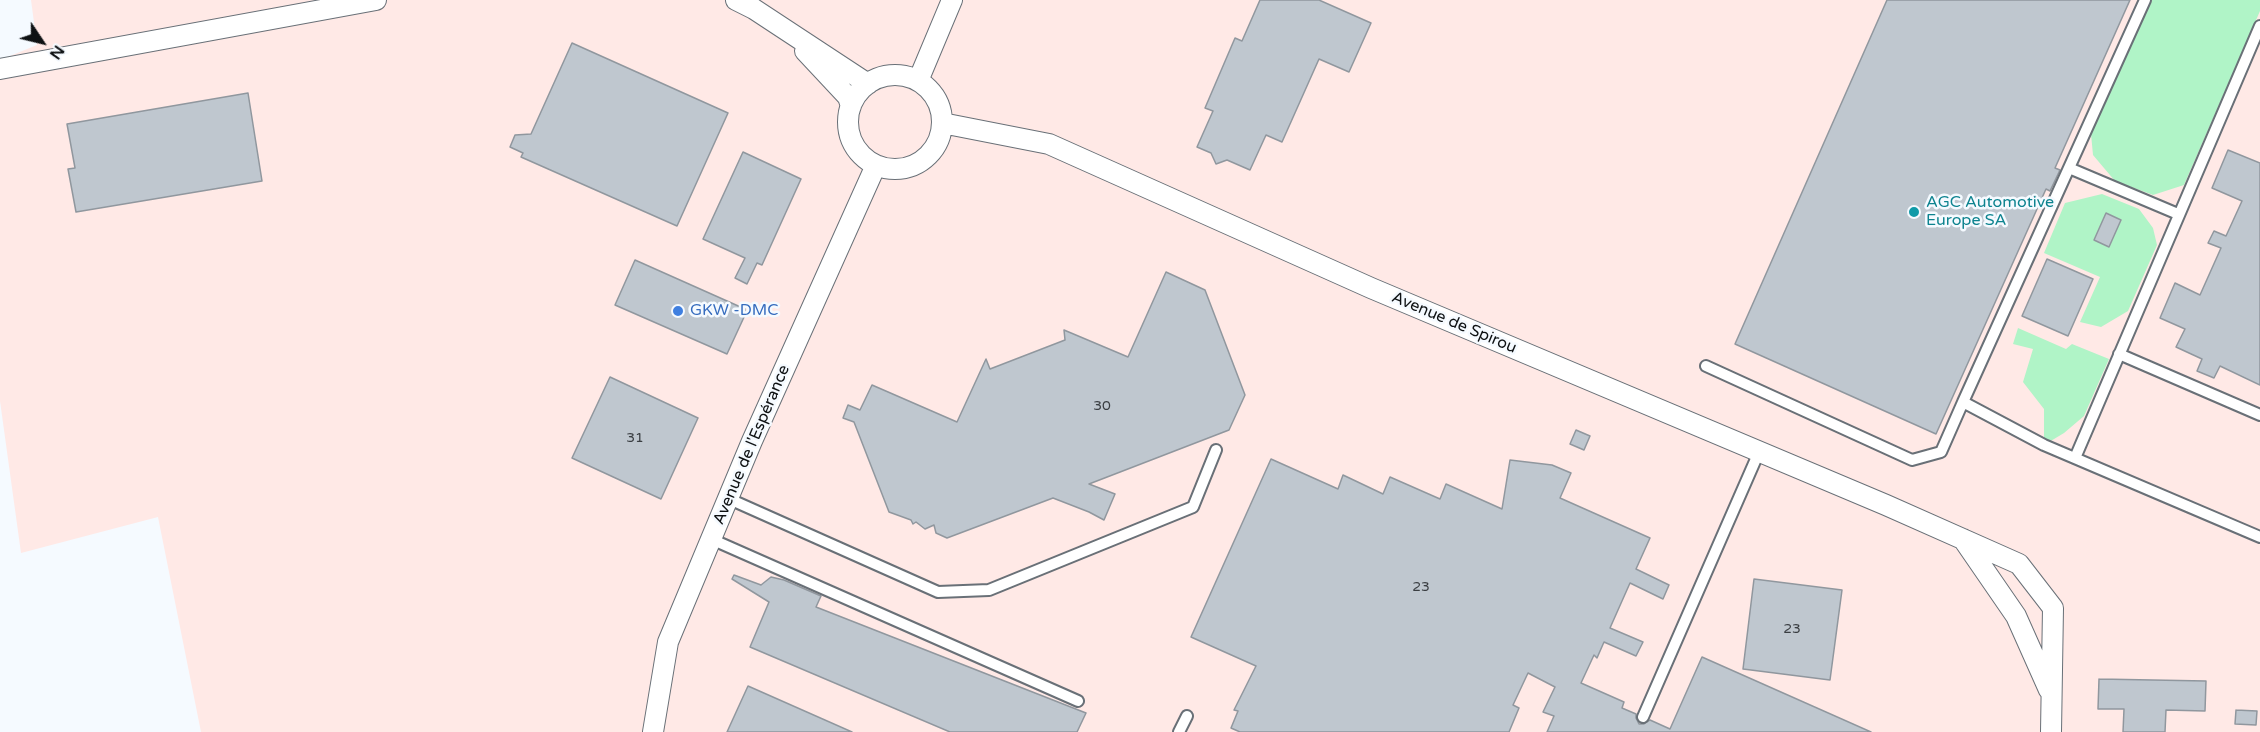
<!DOCTYPE html>
<meta charset="utf-8">
<style>
body{margin:0}
#map{position:relative;width:2260px;height:732px;overflow:hidden;background:#f5faff;font-family:"Varela Round",sans-serif}
canvas{display:block}
.north{position:absolute;left:12px;top:12px;width:60px;height:60px;-webkit-text-stroke:4px #f5faff;paint-order:stroke;rotate:125deg;font-size:16px;font-weight:700;line-height:24px;text-align:center;color:#0e1113}
.north::after{content:'';display:block;margin:auto;width:21px;height:27px;background:#0e1113;clip-path:polygon(50% 0,100% 100%,50% 72%,0 100%)}
</style>
<div id="map">
<canvas width="2260" height="732"></canvas>
<div class="north">N</div>
</div>
<script>
const ctx = document.querySelector('canvas').getContext('2d');
ctx.lineJoin = 'round';
function fillPath(path, color) { ctx.fillStyle = color; ctx.fill(path, 'evenodd'); }
const toPath = rows => new Path2D(rows.map(r => 'M' + r).join(''));
function trace(path, color, width, dash) { ctx.strokeStyle = color; ctx.lineWidth = width; ctx.lineCap = dash ? 'butt' : 'round'; ctx.setLineDash(dash || []); ctx.stroke(path); }
function write(font, color, halo, rows, align = 'center') {
  ctx.font = font + ' "Varela Round",sans-serif'; ctx.lineWidth = 5; ctx.setLineDash([]); ctx.textBaseline = 'middle'; ctx.strokeStyle = halo; ctx.fillStyle = color; for (const [text, x, y, turn = 0] of rows) {
    ctx.save(); ctx.translate(x, y); ctx.rotate((+turn || 0) * Math.PI / 180); ctx.textAlign = isNaN(turn) ? turn : align; if (halo) ctx.strokeText(text, 0, 0); ctx.fillText(text, 0, 0); ctx.restore();
  }
}
fillPath(toPath([
 [31,0,2260,0,2260,732,201,732,158,517,21,553,0,401,0,60,37,45]
]), '#ffe9e6');
fillPath(toPath([
 [2152,0,2260,0,2260,11,2184,185,2153,195,2115,181,2093,155,2091,134],
 [2102,194,2139,209,2153,228,2157,245,2128,311,2101,327,2080,322,2100,277,2044,253,2065,203],
 [2018,328,2066,349,2072,344,2109,359,2084,416,2064,433,2044,445,2044,409,2023,382,2033,349,2013,344]
]), '#b0f4c7');
const building = toPath([
 [1260,0,1319,0,1371,23,1349,72,1319,59,1282,142,1266,135,1250,170,1227,160,1216,164,1211,153,1197,147,1213,111,1205,108,1235,38,1242,41,1260,0],
 [1887,0,2130,0,2055,168,2060,170,2050,191,2046,189,1936,434,1735,344,1887,0],
 [572,43,728,113,677,226,521,157,523,153,510,147,515,135,531,134,572,43],
 [248,93,262,181,76,212,68,169,75,168,67,124,248,93],
 [2228,150,2260,163,2260,385,2220,366,2214,378,2197,371,2202,359,2176,347,2185,329,2160,318,2175,283,2200,295,2221,248,2208,243,2214,231,2226,236,2242,201,2212,188,2228,150],
 [743,152,801,179,762,265,757,263,747,284,735,278,745,258,703,239,743,152],
 [2106,213,2121,220,2109,247,2094,240,2106,213],
 [2047,259,2093,279,2068,336,2022,316,2047,259],
 [635,260,745,309,745,315,727,354,615,305,635,260],
 [1166,272,1205,290,1245,395,1229,430,1089,484,1115,494,1104,520,1089,512,1053,498,947,538,936,533,934,525,925,529,916,522,913,524,911,520,889,512,854,422,843,418,848,405,860,410,872,385,957,422,986,359,990,369,1065,340,1064,330,1128,357,1166,272],
 [610,377,698,418,661,499,572,458,610,377],
 [1576,430,1590,436,1584,450,1570,444,1576,430],
 [1271,459,1338,489,1343,475,1383,494,1390,477,1440,499,1446,484,1502,509,1510,460,1552,465,1571,473,1560,498,1650,538,1636,569,1669,585,1663,599,1630,583,1610,628,1643,642,1636,656,1604,642,1597,658,1594,655,1581,683,1624,702,1622,708,1636,714,1636,718,1639,724,1644,724,1650,720,1670,729,1702,657,1871,732,1547,732,1554,716,1543,712,1555,687,1528,673,1513,705,1519,708,1509,732,1240,732,1231,728,1238,711,1234,710,1256,666,1191,637,1271,459],
 [734,575,761,585,771,577,784,580,821,596,816,607,1086,713,1077,732,950,732,750,647,769,602,732,579,734,575],
 [1754,579,1842,590,1830,680,1743,669,1754,579],
 [2099,679,2206,681,2205,711,2166,710,2165,732,2123,732,2124,709,2098,709,2099,679],
 [748,686,852,732,727,732,748,686],
 [2236,710,2257,711,2256,725,2235,724,2236,710]
]);
fillPath(building, '#bfc7cf');
trace(building, '#90979e', 1.5);
const lane = toPath([
 [2145,0,1963,402,2044,445,2260,537],
 [2069,168,2178,214],
 [2119,354,2260,415],
 [1706,366,1912,460,1941,452,1963,402],
 [2075,458,2260,26],
 [727,498,938,592,989,590,1193,507,1216,450],
 [711,539,1078,701],
 [1643,717,1759,452],
 [1179,732,1187,716]
]);
const street = toPath([
 [736,0,754,9,868,84],
 [805,51,848,97,851,106],
 [0,69,376,0],
 '848 122a47 47 0 1 1 94 0a47 47 0 1 1-94 0Z',
 [918,81,952,0],
 [942,123,1049,144,1371,288,1886,505,2019,564,2053,608,2051,732],
 [1963,539,2016,616,2049,690],
 [653,732,668,642,752,441,876,165]
]);
trace(lane, '#697077', 14);
trace(street, '#697077', 22);
trace(lane, '#fff', 10);
trace(street, '#fff', 20);
for (const [x, y, r, color] of [
 [1914,212,6,"#0f9aa8"],
 [678,311,6,"#3f7fe0"]
]) { const dot = new Path2D(); dot.arc(x, y, r, 0, 2 * Math.PI); ctx.fillStyle = color; ctx.fill(dot); trace(dot, '#f5faff', 2); }
write('14px', '#3a3e42', null, [
 ["30",1102,406],
 ["31",635,438],
 ["23",1421,587],
 ["23",1792,629]
]);
write('16px', '#0d838f', '#f5faff', [
 ["AGC Automotive",1926,203],
 ["Europe SA",1926,221]
], 'left');
write('16px', '#366cbe', '#f5faff', [
 ["GKW -DMC",690,311]
], 'left');
write('16px', '#0e1113', '#f5faff', [
 ["Avenue de Spirou",1454,323,23],
 ["Avenue de l'Espérance",752,445,-67]
]);
</script>
